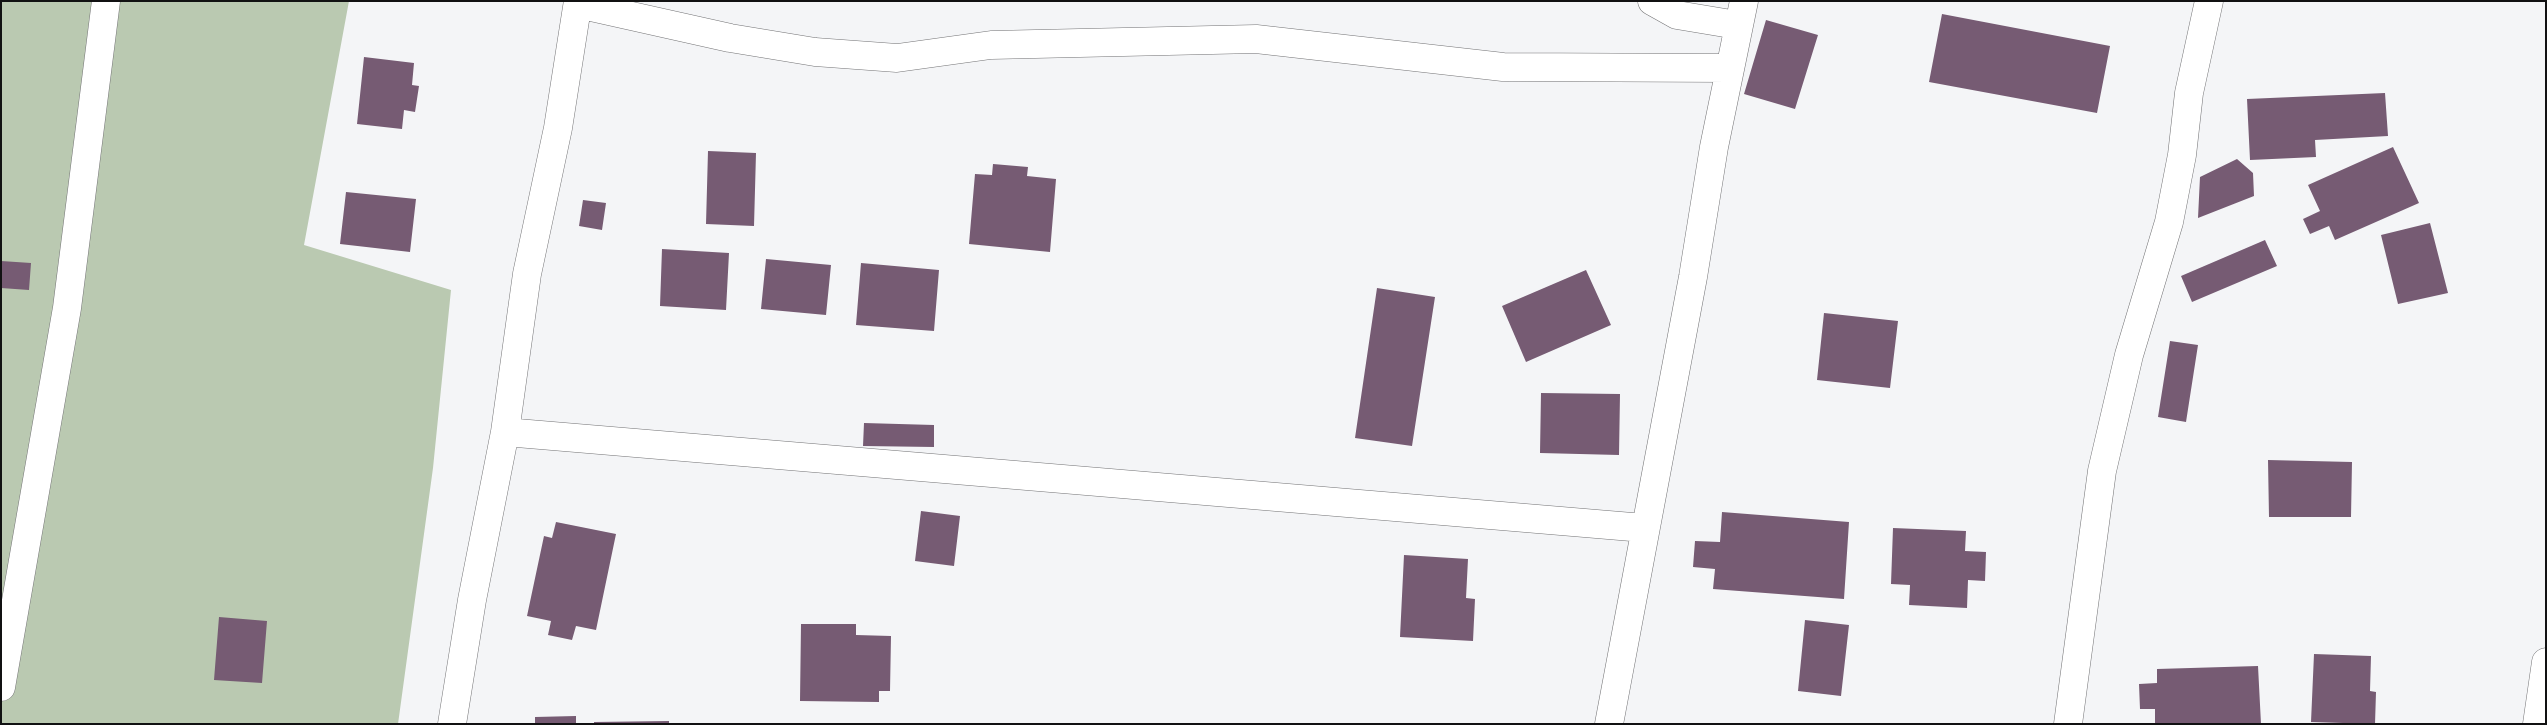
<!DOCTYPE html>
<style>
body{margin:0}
#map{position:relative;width:2547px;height:725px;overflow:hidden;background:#f4f5f7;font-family:Montserrat,sans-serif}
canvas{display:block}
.frame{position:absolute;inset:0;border:2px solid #111112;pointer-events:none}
</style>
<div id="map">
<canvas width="2547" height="725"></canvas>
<div class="frame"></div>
</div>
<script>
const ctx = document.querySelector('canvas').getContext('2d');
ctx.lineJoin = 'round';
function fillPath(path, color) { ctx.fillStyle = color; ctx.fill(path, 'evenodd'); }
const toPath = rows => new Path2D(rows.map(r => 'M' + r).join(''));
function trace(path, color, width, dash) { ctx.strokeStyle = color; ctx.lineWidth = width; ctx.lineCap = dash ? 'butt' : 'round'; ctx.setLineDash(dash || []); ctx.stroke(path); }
fillPath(toPath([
 [1,1,349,1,304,245,451,290,433,468,398,724,1,724]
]), '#bac9b1');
fillPath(toPath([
 [1942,14,2110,46,2097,113,1929,82],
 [1766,20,1818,35,1795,109,1744,94],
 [364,57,414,63,412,85,419,86,415,112,404,110,402,129,357,124],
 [2385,93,2388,136,2315,140,2316,157,2250,160,2247,99],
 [2393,147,2419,203,2335,240,2329,226,2310,234,2303,219,2320,211,2308,185],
 [708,151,756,153,754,226,706,224],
 [2237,159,2253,173,2254,196,2198,218,2200,177],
 [993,164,1028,167,1027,176,1056,179,1050,252,969,244,975,174,992,175],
 [346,192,416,199,410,252,340,244],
 [583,200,606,203,602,230,579,226],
 [2430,223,2448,293,2398,304,2381,235],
 [2265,240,2277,266,2192,302,2181,276],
 [662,249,729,253,726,310,660,306],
 [766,259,831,265,826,315,761,309],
 [1,261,31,263,29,290,1,288],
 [861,263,939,270,934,331,856,325],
 [1586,270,1611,325,1526,362,1502,306],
 [1377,288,1435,297,1412,446,1355,438],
 [1824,313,1898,321,1890,388,1817,380],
 [2170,341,2198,345,2186,422,2158,417],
 [1541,393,1620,394,1619,455,1540,453],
 [864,423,934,425,934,447,863,446],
 [2268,460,2352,462,2351,517,2269,517],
 [921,511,960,516,954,566,915,561],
 [1722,512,1849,522,1844,599,1713,589,1715,569,1693,567,1695,541,1720,542],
 [556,522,616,534,596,630,576,626,572,640,548,635,551,621,527,616,544,536,552,538],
 [1893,528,1966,531,1965,551,1986,552,1985,581,1968,580,1967,608,1909,605,1910,585,1891,584],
 [1404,555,1468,559,1466,598,1475,599,1473,641,1400,637],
 [219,617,267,621,262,683,214,680],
 [1805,620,1849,625,1841,696,1798,691],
 [801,624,856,624,856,635,891,636,890,691,879,691,879,702,800,701],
 [2314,654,2371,656,2370,691,2376,692,2375,724,2311,722],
 [2258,666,2261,724,2155,724,2155,709,2140,709,2139,684,2157,683,2157,669],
 [576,716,576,724,535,724,535,717],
 [669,721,669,724,594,724,594,722]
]), '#765b73');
const minor = toPath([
 [1652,1,1677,15,1737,25],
 [578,4,730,38,815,52,897,58,991,45,1256,39,1503,67,1729,68],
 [505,432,1644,528],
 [1,687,67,308,106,1],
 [452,724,472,600,505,432,527,274,558,128,578,1],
 [1609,724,1693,277,1714,147,1744,1],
 [2068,724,2102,471,2129,355,2169,222,2182,155,2189,93,2209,1],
 [2537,724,2546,662]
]);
trace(minor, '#737375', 29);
trace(minor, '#fff', 28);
</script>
